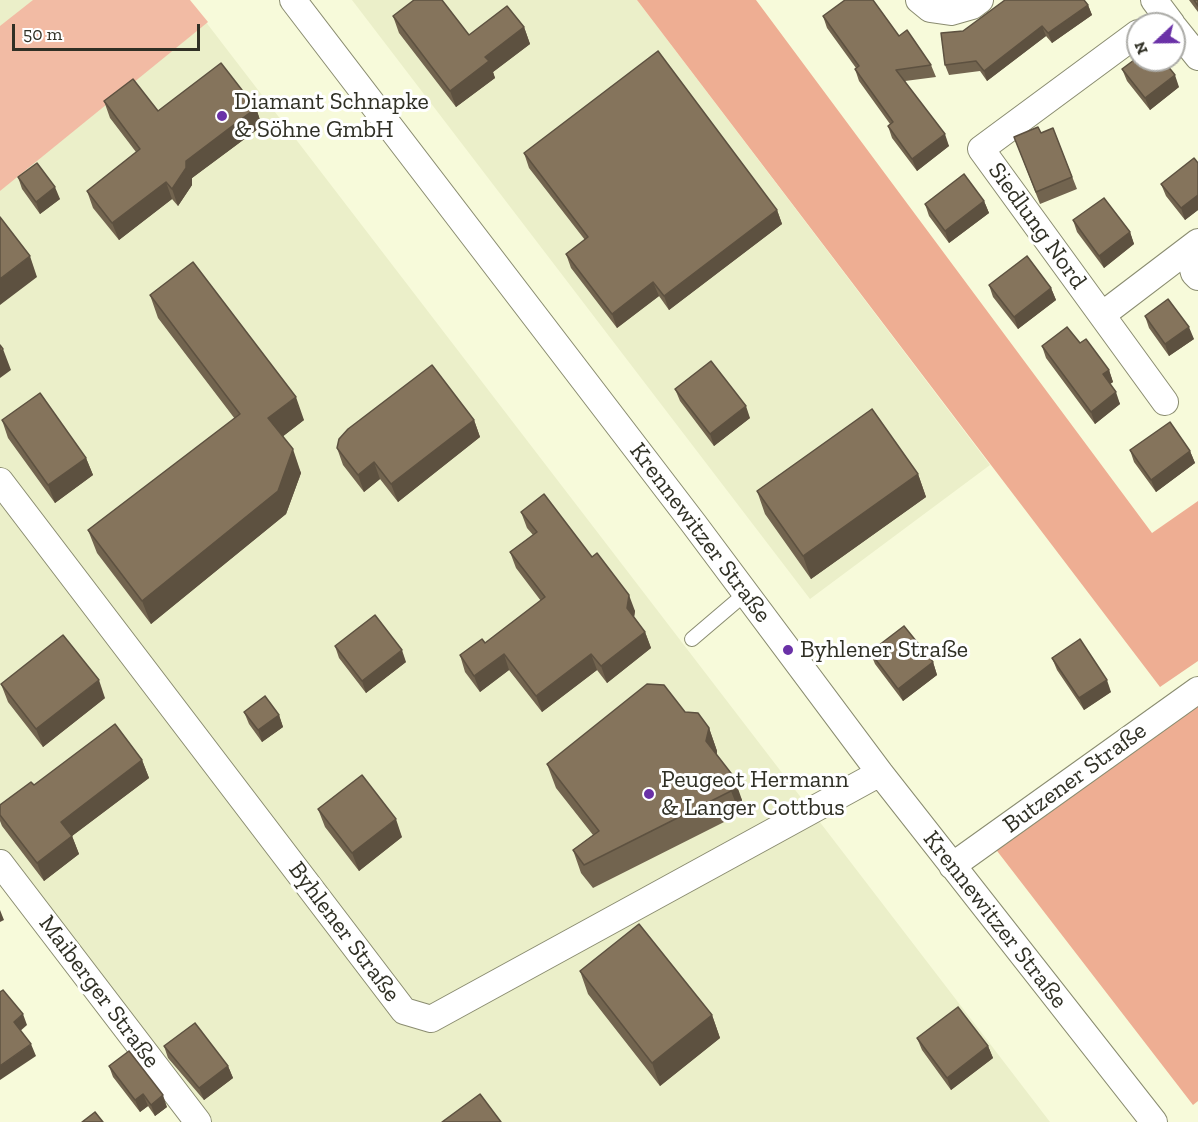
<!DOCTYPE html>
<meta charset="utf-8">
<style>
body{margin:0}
#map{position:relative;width:1198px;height:1122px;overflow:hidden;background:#f7fada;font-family:"Zilla Slab",serif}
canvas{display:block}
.north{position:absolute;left:1126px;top:12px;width:60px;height:60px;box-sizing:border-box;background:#fff;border:2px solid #acaca8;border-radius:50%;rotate:248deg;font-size:16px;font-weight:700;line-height:24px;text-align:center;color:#303025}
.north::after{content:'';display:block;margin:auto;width:21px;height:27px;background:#6a31a7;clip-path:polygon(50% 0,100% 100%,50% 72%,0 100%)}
.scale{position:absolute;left:12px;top:24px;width:188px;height:27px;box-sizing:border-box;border:3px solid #303025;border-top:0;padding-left:8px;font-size:18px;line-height:21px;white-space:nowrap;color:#303025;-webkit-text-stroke:4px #fff;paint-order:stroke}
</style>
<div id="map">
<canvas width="1198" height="1122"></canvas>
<div class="north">N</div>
<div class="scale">50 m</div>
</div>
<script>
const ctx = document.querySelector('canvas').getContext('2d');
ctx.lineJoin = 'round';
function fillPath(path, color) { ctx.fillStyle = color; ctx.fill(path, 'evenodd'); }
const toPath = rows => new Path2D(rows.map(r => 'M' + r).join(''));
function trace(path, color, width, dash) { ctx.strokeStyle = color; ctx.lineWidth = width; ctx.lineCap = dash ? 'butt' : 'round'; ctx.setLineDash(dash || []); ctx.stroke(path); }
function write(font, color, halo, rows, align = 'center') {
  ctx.font = font + ' "Zilla Slab",serif'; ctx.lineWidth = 6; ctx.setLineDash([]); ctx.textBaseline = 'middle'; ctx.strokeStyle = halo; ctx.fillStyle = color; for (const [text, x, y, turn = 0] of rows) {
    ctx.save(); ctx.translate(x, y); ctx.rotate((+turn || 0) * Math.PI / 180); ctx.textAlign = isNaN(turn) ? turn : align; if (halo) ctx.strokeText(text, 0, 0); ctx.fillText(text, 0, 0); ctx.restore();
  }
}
fillPath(toPath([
 [0,0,189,0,1050,1122,206,1122,0,852],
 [352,0,637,0,990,465,810,599]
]), '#ebefc9');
fillPath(toPath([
 [33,0,190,0,208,22,0,191,0,26]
]), '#f2bba4');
fillPath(toPath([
 [637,0,756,0,1152,533,1198,501,1198,661,1160,687],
 [1198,705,1198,1101,1193,1105,994,847]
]), '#eeae93');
const service = toPath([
 [692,639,746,593]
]);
const minor = toPath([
 [293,0,694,524,880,773,1154,1122],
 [919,0,930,9,951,12,972,6,980,0],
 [1154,0,1172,24],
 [1174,27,1198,57],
 [1138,33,981,149,1165,402],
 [1188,250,1194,273,1198,277],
 [1102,315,1198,242],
 [0,481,404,1011,431,1019,880,773],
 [0,863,198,1122],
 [952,866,1198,690]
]);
trace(service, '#8a8c70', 16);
trace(minor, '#8a8c70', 28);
trace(service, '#fff', 14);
trace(minor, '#fff', 26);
fillPath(toPath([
 [1189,0,1198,0,1198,12],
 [1088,5,1092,15,1052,43,1046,36,987,81,980,71,949,75,945,65,963,31],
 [393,16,469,35,524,27,530,44,493,72,495,78,456,107,399,33],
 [823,16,899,36,931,65,936,77,905,81,949,146,917,171,892,138,888,126,890,124,859,81,855,69,856,68,827,28],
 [1122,69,1179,87,1150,110,1127,81],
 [104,101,158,111,256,108,262,126,192,178,192,185,178,206,172,199,119,240,93,208,87,191,136,152,110,118],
 [1053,128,1077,189,1040,204,1014,137,1041,133],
 [524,153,777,210,782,224,669,310,659,296,617,328,571,268,566,254,585,240,529,168],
 [1198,163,1198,210,1185,220,1166,196,1161,184],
 [18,177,60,199,40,214,22,189],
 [984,201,989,213,949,243,929,216,925,204],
 [1073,220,1130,232,1134,244,1104,268,1077,232],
 [989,285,1051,288,1056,300,1018,329,993,297],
 [150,295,304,420,283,436,301,473,286,514,151,624,97,553,88,530,235,419,158,318],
 [1145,316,1194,339,1169,356,1149,328],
 [1042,346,1109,370,1113,382,1110,384,1120,404,1095,424,1046,358],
 [675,389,750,418,714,446,680,401],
 [2,420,86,458,93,475,55,503,8,438],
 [474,420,480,437,398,502,380,479,364,492,343,465,337,448],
 [1130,450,1190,451,1195,463,1156,492,1134,462],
 [918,474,926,497,811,579,765,514,757,491],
 [521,512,592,557,635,611,634,617,645,632,651,648,607,683,597,670,542,712,509,670,480,692,465,672,460,655,485,643,541,601,516,568,510,552,533,535,527,528],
 [335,646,406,662,366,693,339,658],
 [870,652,933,662,937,675,903,701,875,664],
 [1052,658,1111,692,1084,710,1057,670],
 [1,684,105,698,43,747,8,702],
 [244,712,279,715,283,727,262,742,249,724],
 [685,712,709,728,717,751,717,755,742,800,740,814,593,888,581,873,573,850,593,835,556,788,547,764],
 [142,760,149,778,72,836,79,854,44,881,2,826,0,821,0,805,34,785],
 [318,809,402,837,359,871,325,827],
 [580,971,712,1015,720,1038,660,1086,588,994],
 [917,1038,988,1046,993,1058,951,1090,922,1050],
 [164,1046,228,1066,233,1078,204,1100,168,1058],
 [109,1066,167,1107,155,1116,148,1106,140,1112,113,1077]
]), '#72644f');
fillPath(toPath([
 [1088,5,1092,15,1052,43,1048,33],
 [1042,26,1046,36,987,81,984,71],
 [524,27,530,44,493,72,495,78,456,107,450,91,485,57],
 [1175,75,1179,87,1150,110,1145,98],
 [256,108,262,126,192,178,192,185,178,206,172,189,186,161],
 [945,134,949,146,917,171,912,159],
 [166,182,172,199,119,240,112,223],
 [55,187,60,199,40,214,36,202],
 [1198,195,1198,210,1185,220,1181,208],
 [984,201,989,213,949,243,945,231],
 [777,210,782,224,669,310,664,296],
 [1130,232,1134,244,1104,268,1099,256],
 [30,256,37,277,0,305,0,279],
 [653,282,659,296,617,328,612,314],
 [1051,288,1056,300,1018,329,1014,317],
 [1189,327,1194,339,1169,356,1165,344],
 [3,349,11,370,0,378,0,352],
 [1109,370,1113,382,1107,386,1103,374],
 [1116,392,1120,404,1095,424,1091,412],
 [296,397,304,420,277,441,268,418],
 [746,406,750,418,714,446,710,434],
 [474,420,480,437,398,502,391,484],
 [293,449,301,473,286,514,151,624,142,601],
 [1190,451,1195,463,1156,492,1151,480],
 [86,458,93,475,55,503,48,485],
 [374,462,380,479,364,492,358,475],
 [918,474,926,497,811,579,803,556],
 [629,595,635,611,633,624,627,608],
 [645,632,651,648,607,683,601,666],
 [402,650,406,662,366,693,362,681],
 [504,654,509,670,480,692,474,676],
 [591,654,597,670,542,712,536,696],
 [933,662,937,675,903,701,898,689],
 [99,680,105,698,43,747,36,729],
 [1107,680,1111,692,1084,710,1079,698],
 [279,715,283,727,262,742,258,730],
 [709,728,717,751,714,765,706,741],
 [142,760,149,778,68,839,61,822],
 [734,777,742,800,740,814,731,791],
 [396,819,402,837,359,871,352,853],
 [72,836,79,854,44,881,37,863],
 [0,910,4,920,0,922],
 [23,1014,27,1025,18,1033,14,1022],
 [712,1015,720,1038,660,1086,652,1063],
 [31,1044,36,1056,0,1080,0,1066],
 [988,1046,993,1058,951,1090,947,1078],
 [228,1066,233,1078,204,1100,199,1088],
 [143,1094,148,1106,140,1112,135,1100],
 [163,1095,167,1107,155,1116,151,1105]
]), '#5d5140');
const building = toPath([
 [414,0,442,0,469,35,507,6,524,27,485,57,489,61,450,91,393,16,414,0],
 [845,0,873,0,899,36,907,30,931,65,896,70,945,134,912,159,888,126,893,122,855,69,859,66,823,16,845,0],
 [1005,0,1084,0,1088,5,1048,33,1042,26,984,71,976,61,945,65,941,33,963,31,1005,0],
 [1194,0,1198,0,1198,6,1194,0],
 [658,51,777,210,664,296,653,282,612,314,566,254,588,237,524,153,658,51],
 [1138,57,1138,60,1163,60,1175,75,1145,98,1122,69,1138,57],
 [221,63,256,108,186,161,186,168,172,189,166,182,112,223,87,191,140,149,104,101,133,79,158,111,221,63],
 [1038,127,1041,133,1053,128,1072,177,1036,192,1014,137,1038,127],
 [1194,158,1198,163,1198,195,1181,208,1161,184,1194,158],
 [37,163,55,187,36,202,18,177,37,163],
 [964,174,984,201,945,231,925,204,964,174],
 [1104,198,1130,232,1099,256,1073,220,1104,198],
 [0,217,30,256,0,279,0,217],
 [1027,256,1051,288,1014,317,989,285,1027,256],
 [193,262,296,397,268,418,293,449,278,491,142,601,88,530,240,414,150,295,193,262],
 [1168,299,1189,327,1165,344,1145,316,1168,299],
 [1067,327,1080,343,1086,339,1109,370,1103,374,1116,392,1091,412,1042,346,1067,327],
 [0,345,3,349,0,352,0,345],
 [711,361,746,406,710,434,675,389,711,361],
 [432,365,474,420,391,484,374,462,358,475,337,448,339,439,348,429,432,365],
 [40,393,86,458,48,485,2,420,40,393],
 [872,409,918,474,803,556,757,491,872,409],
 [1170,422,1190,451,1151,480,1130,450,1170,422],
 [544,494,592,557,597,553,629,595,627,608,645,632,601,666,591,654,536,696,504,654,474,676,460,655,482,639,485,643,545,597,510,552,537,532,521,512,544,494],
 [375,615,402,650,362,681,335,646,375,615],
 [904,626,933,662,898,689,870,652,904,626],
 [63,635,99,680,36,729,1,684,63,635],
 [1080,639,1107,680,1079,698,1052,658,1080,639],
 [647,684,664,685,685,712,698,713,709,728,706,741,734,777,731,791,584,865,573,850,599,831,547,764,647,684],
 [265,696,279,715,258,730,244,712,265,696],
 [115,724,142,760,61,822,72,836,37,863,0,815,0,805,31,782,34,785,115,724],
 [362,775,396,819,352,853,318,809,362,775],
 [639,924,712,1015,652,1063,580,971,639,924],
 [3,990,23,1014,14,1022,31,1044,0,1066,0,992,3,990],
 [958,1007,988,1046,947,1078,917,1038,958,1007],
 [195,1023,228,1066,199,1088,164,1046,195,1023],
 [129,1051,163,1095,151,1105,143,1094,135,1100,109,1066,129,1051],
 [480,1094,501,1122,442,1122,480,1094],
 [95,1112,103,1122,82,1122,95,1112]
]);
fillPath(building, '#85745c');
trace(building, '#5d5140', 1.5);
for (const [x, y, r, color] of [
 [222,116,6,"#6a31a7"],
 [788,650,6,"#6a31a7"],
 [649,794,6,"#6a31a7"]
]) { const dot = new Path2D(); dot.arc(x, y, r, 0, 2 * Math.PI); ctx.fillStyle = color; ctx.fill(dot); trace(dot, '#fff', 2); }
write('24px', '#303025', '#fff', [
 ["Diamant Schnapke",234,102],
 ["& Söhne GmbH",234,130],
 ["Byhlener Straße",800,650],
 ["Peugeot Hermann",661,780],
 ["& Langer Cottbus",661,808]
], 'left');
write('24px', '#303025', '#fff', [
 ["Siedlung Nord",1037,226,54],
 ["Krennewitzer Straße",700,533,53],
 ["Butzener Straße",1075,778,-36],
 ["Krennewitzer Straße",995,920,52],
 ["Byhlener Straße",344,932,53],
 ["Maiberger Straße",99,992,53]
]);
</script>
